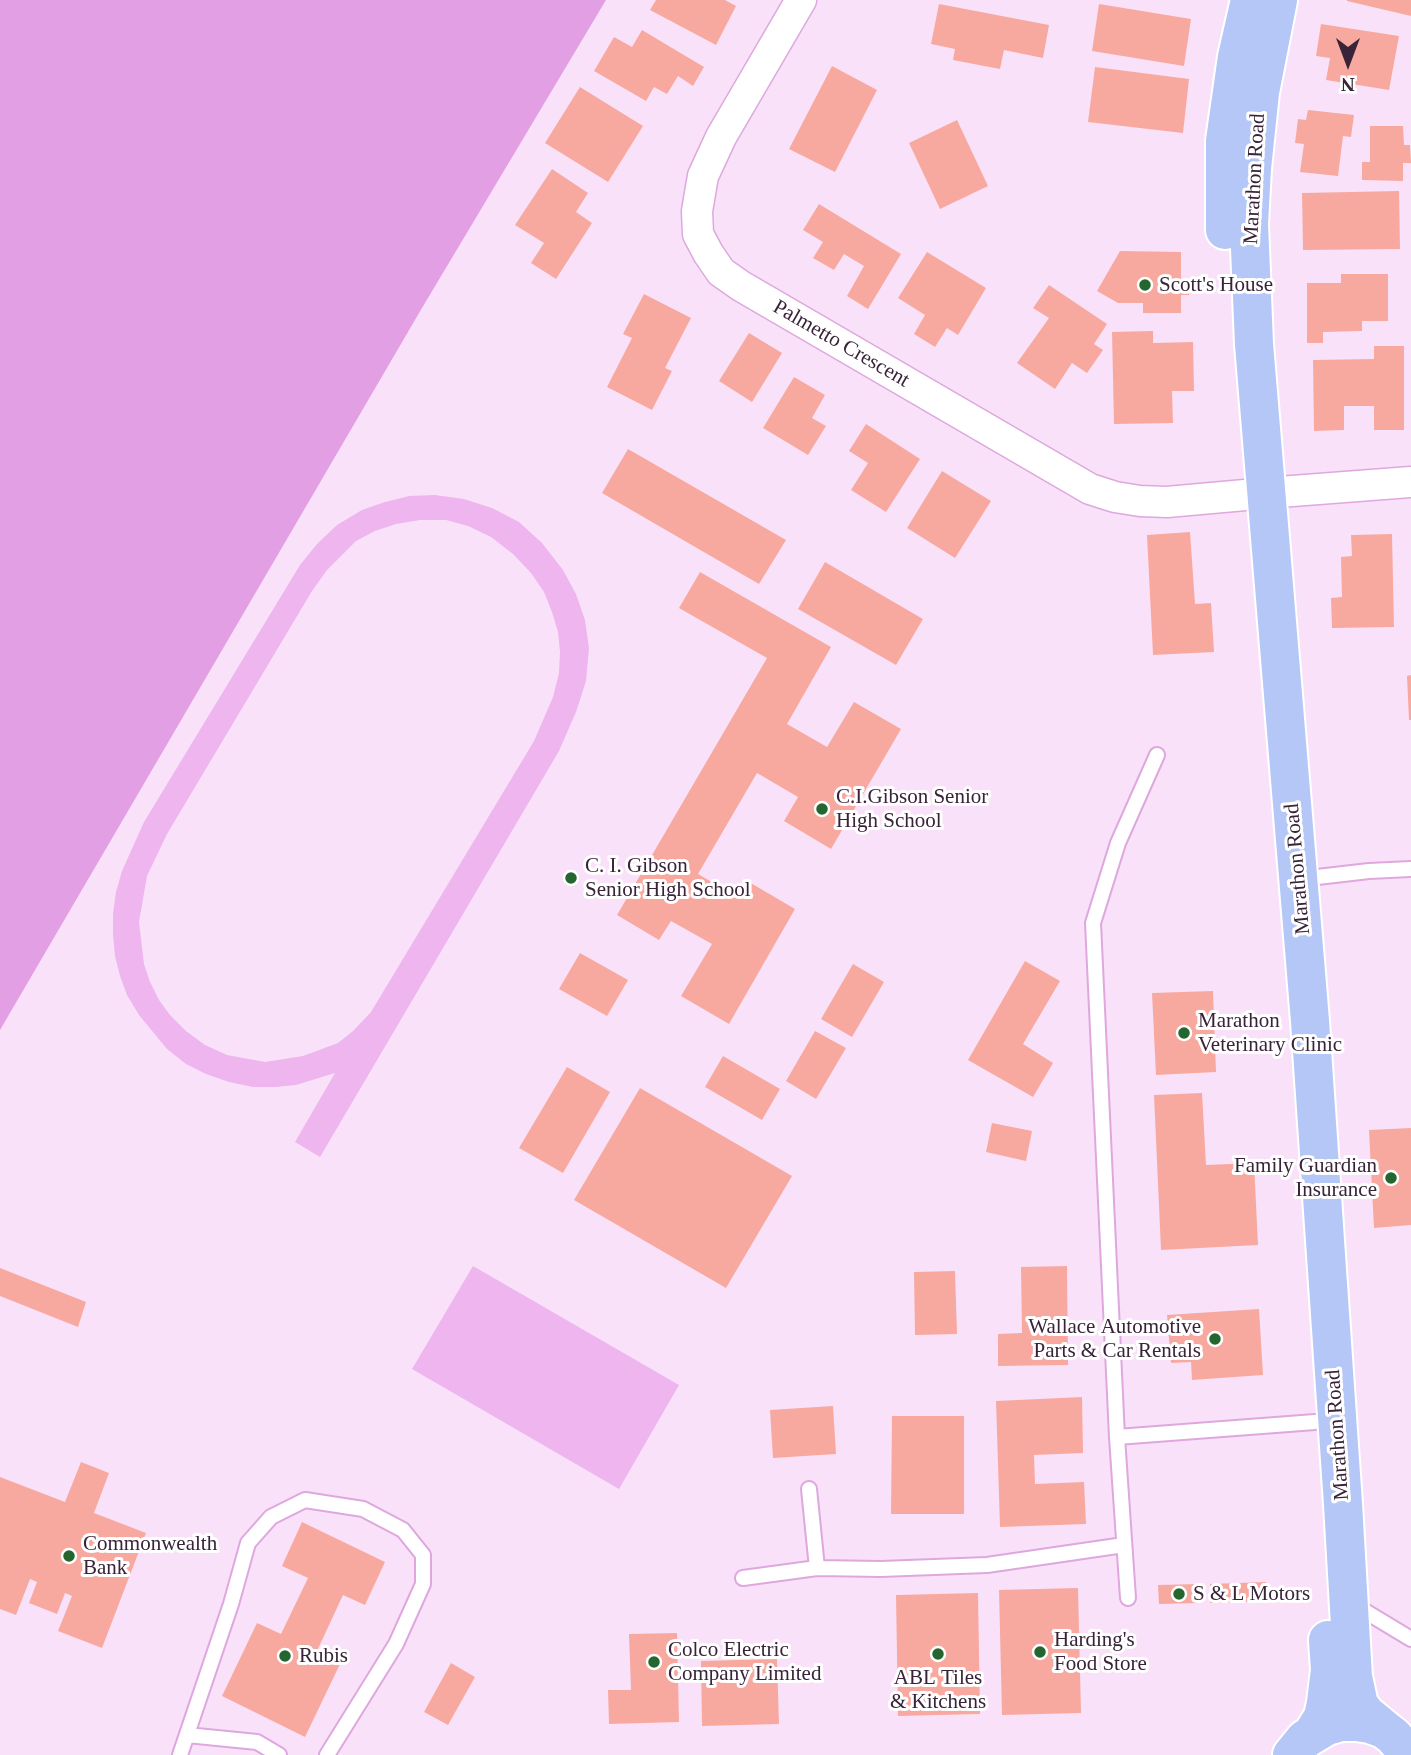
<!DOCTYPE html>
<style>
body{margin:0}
#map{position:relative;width:1411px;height:1755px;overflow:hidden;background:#f9e2f9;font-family:Georgia,serif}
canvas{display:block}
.north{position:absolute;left:1313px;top:28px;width:70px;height:70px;-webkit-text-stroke:5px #fff;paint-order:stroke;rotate:180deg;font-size:19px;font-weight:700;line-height:28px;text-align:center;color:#382338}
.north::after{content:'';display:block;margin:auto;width:24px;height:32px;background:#382338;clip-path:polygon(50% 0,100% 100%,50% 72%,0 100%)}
</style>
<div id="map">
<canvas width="1411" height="1755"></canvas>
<div class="north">N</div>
</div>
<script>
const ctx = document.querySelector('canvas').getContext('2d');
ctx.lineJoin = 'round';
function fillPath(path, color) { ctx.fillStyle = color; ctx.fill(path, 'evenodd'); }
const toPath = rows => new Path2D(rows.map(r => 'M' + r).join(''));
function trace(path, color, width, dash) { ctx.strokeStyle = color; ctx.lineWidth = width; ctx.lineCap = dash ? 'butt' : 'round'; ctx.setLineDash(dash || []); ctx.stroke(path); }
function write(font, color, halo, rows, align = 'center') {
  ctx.font = font + ' Georgia,serif'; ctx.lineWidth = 6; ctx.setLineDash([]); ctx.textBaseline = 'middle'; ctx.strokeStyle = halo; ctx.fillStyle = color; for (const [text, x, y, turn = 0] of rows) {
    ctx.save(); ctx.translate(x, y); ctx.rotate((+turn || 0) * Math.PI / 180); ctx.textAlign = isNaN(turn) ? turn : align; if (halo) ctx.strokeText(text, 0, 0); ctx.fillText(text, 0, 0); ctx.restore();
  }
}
fillPath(toPath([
 [435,495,464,499,492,508,519,522,542,543,563,570,576,594,585,620,589,648,586,681,576,712,559,751,320,1157,295,1142,335,1073,296,1085,275,1087,253,1087,229,1082,206,1074,186,1064,167,1049,139,1015,127,995,120,976,115,956,113,935,113,914,116,892,122,871,144,822,300,565,317,544,337,525,362,510,385,502,409,496],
 [420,520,446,520,468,526,491,537,513,554,531,573,544,592,552,612,558,632,560,652,559,673,553,697,534,741,371,1012,353,1031,338,1043,303,1056,265,1062,227,1055,205,1045,186,1031,170,1015,159,1000,150,982,144,964,139,922,147,876,167,834,312,591,327,570,356,541,375,531,396,524],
 [473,1266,679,1385,619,1489,412,1369]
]), '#eeb5ee');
fillPath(toPath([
 [0,0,606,0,422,308,0,1030]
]), '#e39fe3');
fillPath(toPath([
 [656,0,725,0,736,6,716,45,650,10],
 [1347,0,1411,0,1411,16,1347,1],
 [939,4,1049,25,1043,58,1004,50,1000,69,953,60,955,49,931,44],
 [1099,4,1191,19,1184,66,1092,51],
 [1321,24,1399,36,1389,90,1326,80,1330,58,1316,56],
 [642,30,704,67,693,86,678,76,667,94,654,87,646,101,594,71,614,37,632,47],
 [832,66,877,90,835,172,789,149],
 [1095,67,1189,79,1183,133,1088,122],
 [580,87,643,126,608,182,545,143],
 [1308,110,1354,115,1351,137,1343,136,1338,176,1300,172,1304,144,1295,143,1298,119,1306,120],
 [957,120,988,186,940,209,909,143],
 [1370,126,1403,126,1404,145,1410,145,1411,163,1403,163,1403,181,1362,180,1362,162,1370,162],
 [552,169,588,193,576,212,592,223,556,279,531,263,544,243,515,225],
 [1399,191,1400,249,1303,250,1302,193],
 [819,204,901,254,868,309,847,296,864,266,844,254,834,270,813,258,823,242,803,230],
 [1120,251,1181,252,1181,279,1189,279,1189,295,1181,295,1181,313,1143,313,1143,303,1118,303,1097,291],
 [927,252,986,288,958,335,947,328,935,347,914,334,925,315,898,298],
 [1341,274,1388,274,1388,321,1362,321,1362,331,1323,332,1323,343,1307,343,1307,283,1341,283],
 [1049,285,1107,324,1094,344,1103,350,1087,373,1072,363,1055,389,1017,363,1049,318,1033,308],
 [644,294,691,318,665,368,672,371,652,410,607,387,632,338,623,334],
 [1153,331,1153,343,1193,342,1194,391,1172,391,1173,423,1114,424,1112,332],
 [749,333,782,353,752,402,719,381],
 [1374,346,1404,346,1404,430,1374,430,1374,406,1344,406,1344,430,1314,431,1313,360,1374,359],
 [794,377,825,395,812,418,826,426,808,455,763,428],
 [866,424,920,459,886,512,851,490,868,463,849,451],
 [628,449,786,540,759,584,602,493],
 [942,471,991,501,955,558,907,528],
 [1190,532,1195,604,1211,603,1214,652,1153,655,1147,535],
 [1392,534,1394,627,1332,628,1331,598,1342,597,1341,557,1352,556,1351,535],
 [825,562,923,619,896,665,798,609],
 [700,572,831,647,787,724,827,747,854,702,901,729,831,849,784,821,798,797,757,773,698,874,739,898,749,882,795,909,729,1024,681,996,712,944,671,921,659,940,617,915,767,658,679,608],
 [1411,675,1411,720,1409,720,1407,676],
 [580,953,628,980,607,1016,559,989],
 [1025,961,1060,981,1023,1044,1053,1063,1033,1097,968,1060],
 [853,964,884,982,852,1037,821,1019],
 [1213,991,1216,1072,1156,1075,1152,993],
 [815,1031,846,1048,816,1099,786,1081],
 [723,1056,780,1089,762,1120,705,1087],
 [567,1067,610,1092,563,1173,519,1148],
 [640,1088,792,1176,726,1288,574,1200],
 [1202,1093,1206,1165,1254,1163,1258,1245,1161,1250,1154,1095],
 [992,1123,1032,1131,1026,1161,986,1152],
 [1411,1128,1411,1225,1374,1228,1369,1130],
 [1067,1266,1068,1365,998,1366,998,1334,1022,1333,1021,1267],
 [0,1268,86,1302,78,1327,0,1296],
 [955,1271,957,1334,915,1335,914,1272],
 [1259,1309,1263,1375,1192,1380,1191,1362,1171,1363,1167,1315],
 [1082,1397,1083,1453,1034,1455,1035,1484,1084,1482,1086,1524,1000,1527,996,1401],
 [833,1406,836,1454,773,1458,770,1410],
 [892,1416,964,1416,964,1514,891,1514],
 [81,1462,109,1473,94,1513,146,1533,102,1648,58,1631,72,1596,65,1593,57,1614,29,1603,37,1582,30,1579,16,1615,0,1609,0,1477,65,1502],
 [302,1522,385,1562,365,1605,343,1595,317,1651,341,1662,305,1737,222,1696,257,1623,281,1634,308,1578,282,1566],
 [1266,1582,1267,1601,1210,1603,1210,1584],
 [1199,1584,1199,1603,1159,1604,1158,1585],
 [1078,1588,1081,1713,1002,1715,999,1590],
 [978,1593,980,1714,898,1716,896,1595],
 [677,1633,679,1722,609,1724,608,1690,631,1690,629,1634],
 [777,1659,779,1724,702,1726,701,1661],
 [451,1663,475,1677,448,1725,424,1712]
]), '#f8a99f');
const lane = toPath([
 [1300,879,1369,871,1411,869],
 [1117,1437,1315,1422],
 [809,1489,817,1568],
 [743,1578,817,1568,881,1569,987,1565,1124,1545],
 [1128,1598,1117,1437,1093,923,1118,843,1157,755],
 [1353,1604,1411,1639],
 [187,1735,257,1742,279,1755],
 [180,1755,231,1604,248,1543,271,1517,305,1500,363,1509,403,1530,423,1555,423,1584,396,1644,327,1755]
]);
const street = toPath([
 [801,0,721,137,703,176,697,211,698,234,708,253,721,272,741,286,1090,489,1115,497,1140,501,1167,502,1245,495],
 [1266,493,1411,482]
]);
const primary = toPath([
 [1278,0,1260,92,1252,168,1249,224,1254,344,1310,1021,1343,1504,1353,1677,1359,1705,1367,1715,1384,1729],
 [1225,230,1225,141,1237,57,1250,0],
 [1313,1733,1323,1717,1326,1703,1330,1670,1328,1640],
 [1292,1755,1305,1739,1327,1726,1341,1722,1356,1722,1370,1724,1384,1729,1393,1736,1410,1755]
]);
trace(lane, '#dea8de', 18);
trace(street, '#dea8de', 33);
trace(primary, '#fff', 42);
trace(lane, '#fff', 14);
trace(street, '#fff', 30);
trace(primary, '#b4c7f7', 38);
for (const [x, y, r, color] of [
 [1145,285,7,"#256630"],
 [822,809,7,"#256630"],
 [571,878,7,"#256630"],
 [1184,1033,7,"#256630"],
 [1391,1178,7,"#256630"],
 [1215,1339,7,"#256630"],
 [69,1556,7,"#256630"],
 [1179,1594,7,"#256630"],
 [1040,1652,7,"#256630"],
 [938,1654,7,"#256630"],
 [285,1656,7,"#256630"],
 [654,1662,7,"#256630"]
]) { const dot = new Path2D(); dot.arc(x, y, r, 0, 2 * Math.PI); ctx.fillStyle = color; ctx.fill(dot); trace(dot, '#fff', 2.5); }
write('21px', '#382338', '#fff', [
 ["Marathon Road",1255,179,-87],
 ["Palmetto Crescent",841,344,30],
 ["Marathon Road",1298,869,-95],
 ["Marathon Road",1338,1435,-94]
]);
write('21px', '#382338', '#fff', [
 ["Scott's House",1159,285],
 ["C.I.Gibson Senior",836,797],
 ["High School",836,821],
 ["C. I. Gibson",585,866],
 ["Senior High School",585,890],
 ["Marathon",1198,1021],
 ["Veterinary Clinic",1198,1045],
 ["Family Guardian",1377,1166,"right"],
 ["Insurance",1377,1190,"right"],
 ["Wallace Automotive",1201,1327,"right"],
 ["Parts & Car Rentals",1201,1351,"right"],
 ["Commonwealth",83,1544],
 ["Bank",83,1568],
 ["S & L Motors",1193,1594],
 ["Harding's",1054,1640],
 ["Food Store",1054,1664],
 ["Colco Electric",668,1650],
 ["Company Limited",668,1674],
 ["Rubis",299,1656],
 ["ABL Tiles",938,1678,"center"],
 ["& Kitchens",938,1702,"center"]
], 'left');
</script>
